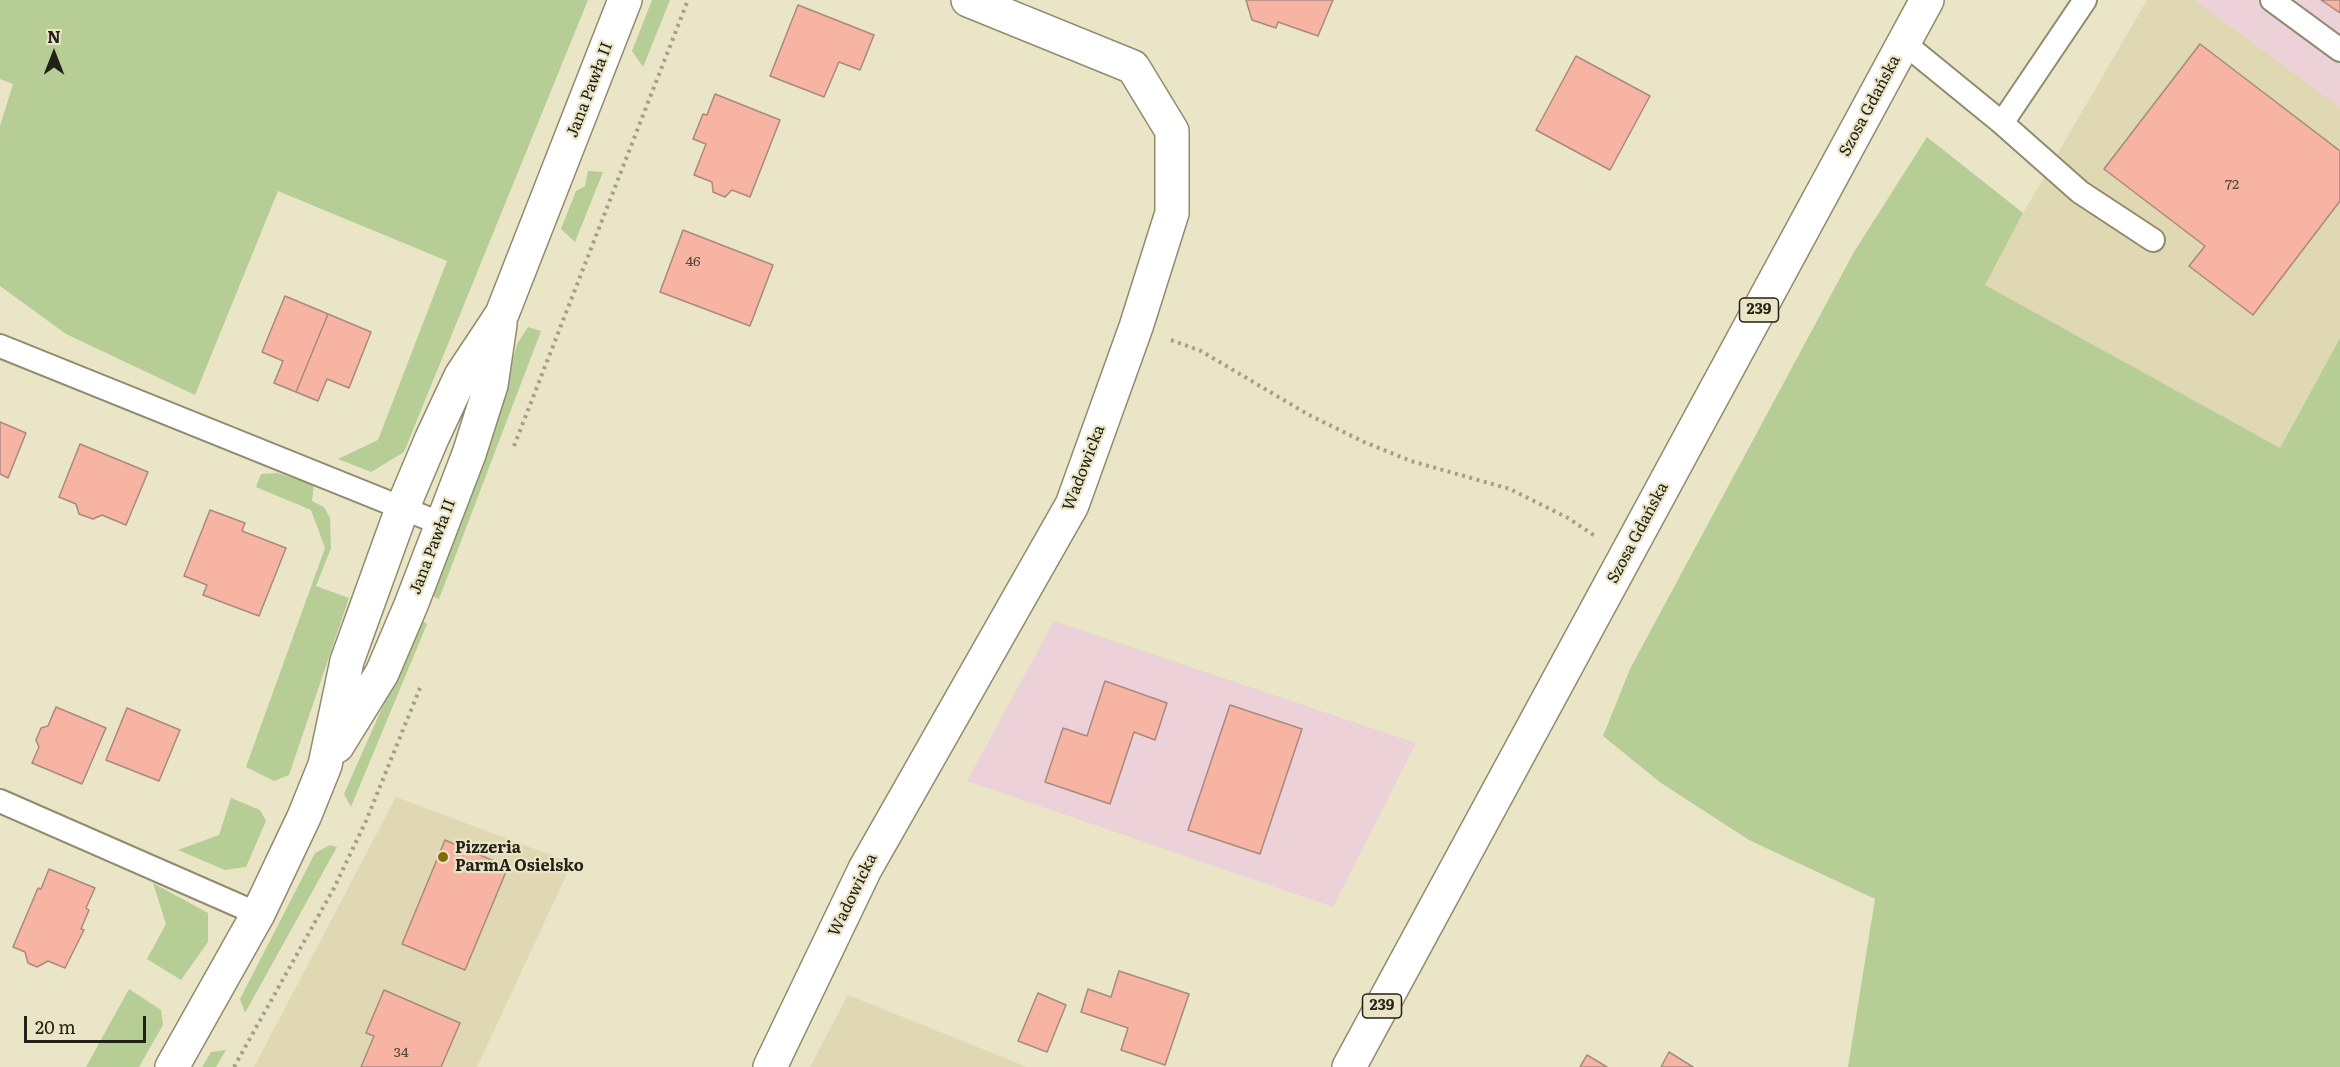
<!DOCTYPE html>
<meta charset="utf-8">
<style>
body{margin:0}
#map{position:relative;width:2340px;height:1067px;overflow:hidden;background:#eae5c6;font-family:Literata,serif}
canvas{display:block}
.north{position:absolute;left:24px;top:24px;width:60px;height:60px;-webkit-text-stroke:4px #eae5c6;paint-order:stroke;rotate:0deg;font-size:16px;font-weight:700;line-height:24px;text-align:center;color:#232116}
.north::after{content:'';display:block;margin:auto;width:21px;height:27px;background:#232116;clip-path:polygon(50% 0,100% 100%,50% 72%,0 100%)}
.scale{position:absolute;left:24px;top:1016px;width:122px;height:27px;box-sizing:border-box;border:3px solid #232116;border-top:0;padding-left:8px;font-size:18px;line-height:21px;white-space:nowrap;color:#232116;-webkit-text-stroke:4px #eae5c6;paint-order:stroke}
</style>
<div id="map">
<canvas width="2340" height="1067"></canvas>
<div class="north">N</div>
<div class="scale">20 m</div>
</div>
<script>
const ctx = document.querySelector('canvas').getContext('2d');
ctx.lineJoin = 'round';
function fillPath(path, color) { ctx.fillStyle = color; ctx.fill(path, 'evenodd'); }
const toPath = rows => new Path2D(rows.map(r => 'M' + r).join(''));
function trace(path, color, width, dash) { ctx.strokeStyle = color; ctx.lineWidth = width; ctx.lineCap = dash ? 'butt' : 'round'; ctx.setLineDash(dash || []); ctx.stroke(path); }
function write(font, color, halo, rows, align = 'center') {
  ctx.font = font + ' Literata,serif'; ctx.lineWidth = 4.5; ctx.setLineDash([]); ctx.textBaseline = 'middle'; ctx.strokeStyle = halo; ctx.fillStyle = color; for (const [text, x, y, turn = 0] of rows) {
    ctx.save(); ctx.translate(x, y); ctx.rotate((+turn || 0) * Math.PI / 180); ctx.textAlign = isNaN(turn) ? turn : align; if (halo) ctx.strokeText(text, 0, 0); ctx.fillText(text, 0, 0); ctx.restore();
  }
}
fillPath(toPath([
 [2147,0,2195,0,2340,107,2340,338,2280,448,1984,285,2023,213],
 [396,797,572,863,477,1067,254,1067],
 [848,995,1027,1067,810,1067]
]), '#dfd8b3');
fillPath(toPath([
 [2195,0,2340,0,2340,107],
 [1054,621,1416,743,1333,907,967,781]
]), '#ecd2d8');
fillPath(toPath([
 [0,0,588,0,404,452,371,472,338,459,378,440,447,261,278,191,195,395,66,334,0,286,0,126,13,84,0,79],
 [652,0,670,0,643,67,632,51],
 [1927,137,2023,213,1985,285,2280,448,2340,338,2340,1067,1848,1067,1875,899,1749,840,1661,783,1603,736,1630,669,1854,252],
 [588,171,603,172,575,242,561,229,576,191,585,186],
 [528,327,541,331,439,599,430,595,484,463,517,344],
 [277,473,314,484,312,501,324,507,330,518,331,548,316,586,349,598,289,775,274,781,246,767,325,548,311,510,256,487,261,474],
 [421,620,427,624,351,807,344,794],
 [231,798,260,810,266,821,246,867,225,870,178,850,219,835],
 [330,845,337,847,245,1013,240,999,315,853],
 [153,883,208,913,208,942,181,980,147,959,166,924],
 [129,989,161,1010,163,1025,139,1067,86,1067],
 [226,1050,216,1067,202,1067,211,1052]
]), '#b6ce96');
const building = toPath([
 [1246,0,1333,0,1318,36,1278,22,1276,28,1252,20,1246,0],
 [2321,0,2340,0,2340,13,2321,0],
 [798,5,874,35,860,70,839,62,824,97,770,76,798,5],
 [2200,44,2340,151,2340,201,2253,315,2189,266,2205,246,2104,169,2200,44],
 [1576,56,1650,96,1610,170,1536,130,1576,56],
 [715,94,780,120,750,197,732,190,725,197,713,192,712,182,694,175,706,144,693,139,703,114,707,115,715,94],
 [683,230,773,265,750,326,660,292,683,230],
 [285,296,328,314,296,392,274,383,283,361,262,352,285,296],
 [328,314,371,332,349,388,327,379,318,401,296,392,328,314],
 [0,422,26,433,8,478,0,474,0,422],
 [80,444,148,472,126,525,102,515,93,519,79,514,76,504,59,497,80,444],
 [210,510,245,523,242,531,286,548,259,616,203,595,207,585,184,576,210,510],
 [1105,681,1167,703,1155,740,1134,732,1110,804,1045,782,1063,728,1087,736,1105,681],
 [1230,705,1302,729,1260,854,1188,830,1230,705],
 [56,707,106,728,82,784,32,763,39,747,36,740,41,728,48,726,56,707],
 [127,708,180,730,159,781,106,760,127,708],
 [445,840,508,867,465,970,402,944,445,840],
 [49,869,95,888,86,908,89,910,81,929,84,930,65,968,48,961,37,967,28,963,25,952,13,947,38,888,41,889,49,869],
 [1119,971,1189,994,1165,1065,1121,1050,1128,1028,1081,1012,1088,989,1111,997,1119,971],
 [384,990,460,1023,441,1067,361,1067,374,1036,366,1033,384,990],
 [1038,993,1066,1005,1047,1052,1018,1041,1038,993],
 [1669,1052,1693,1067,1661,1067,1669,1052],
 [1587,1055,1607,1067,1580,1067,1587,1055]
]);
fillPath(building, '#f8b4a2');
trace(building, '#a88980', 1.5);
const service = toPath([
 [2272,0,2340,50],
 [1904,43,2002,123,2080,192,2153,240],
 [2002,123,2085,0],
 [0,346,442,524],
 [0,801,258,914]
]);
const minor = toPath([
 [337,746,382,673,411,605,469,454,491,385,500,324],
 [172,1067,258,914,304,817,325,765,347,661,402,509,432,438,461,376,502,314,625,0],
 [770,1067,865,869,1072,505,1136,327,1172,213,1172,131,1133,67,968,0]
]);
const primary = toPath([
 [1349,1067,1927,0]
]);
trace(service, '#908b6f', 26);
trace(minor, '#908b6f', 36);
trace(primary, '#908b6f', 36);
trace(toPath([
 [1171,340,1201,351,1309,415,1364,442,1411,461,1510,489,1568,518,1595,536],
 [514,446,688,0],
 [234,1067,334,888,366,821,420,688]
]), '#a4a088', 4, [3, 4.5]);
trace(service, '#fff', 22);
trace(minor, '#fff', 33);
trace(primary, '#fff', 33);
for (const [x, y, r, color] of [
 [443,857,6,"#826b04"]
]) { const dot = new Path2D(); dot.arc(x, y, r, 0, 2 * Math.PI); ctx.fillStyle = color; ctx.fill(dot); trace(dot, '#eae5c6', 2); }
write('14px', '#584639', null, [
 ["72",2232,185],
 ["46",693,262],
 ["34",401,1053]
]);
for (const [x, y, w] of [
 [1759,310,39],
 [1382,1006,39]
]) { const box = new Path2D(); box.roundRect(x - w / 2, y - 12, w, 24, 4.5); ctx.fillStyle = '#eae5c6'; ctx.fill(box); trace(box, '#232116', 1.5); }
write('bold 15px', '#232116', null, [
 ["239",1759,310],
 ["239",1382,1006]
]);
write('16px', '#232116', '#eae5c6', [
 ["Jana Pawła II",590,90,-69],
 ["Szosa Gdańska",1870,106,-62],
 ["Wadowicka",1084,468,-69],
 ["Szosa Gdańska",1638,533,-62],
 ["Jana Pawła II",433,547,-69],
 ["Wadowicka",853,895,-64]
]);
write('bold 16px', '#232116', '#eae5c6', [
 ["Pizzeria",455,848],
 ["ParmA Osielsko",455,866]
], 'left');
</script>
